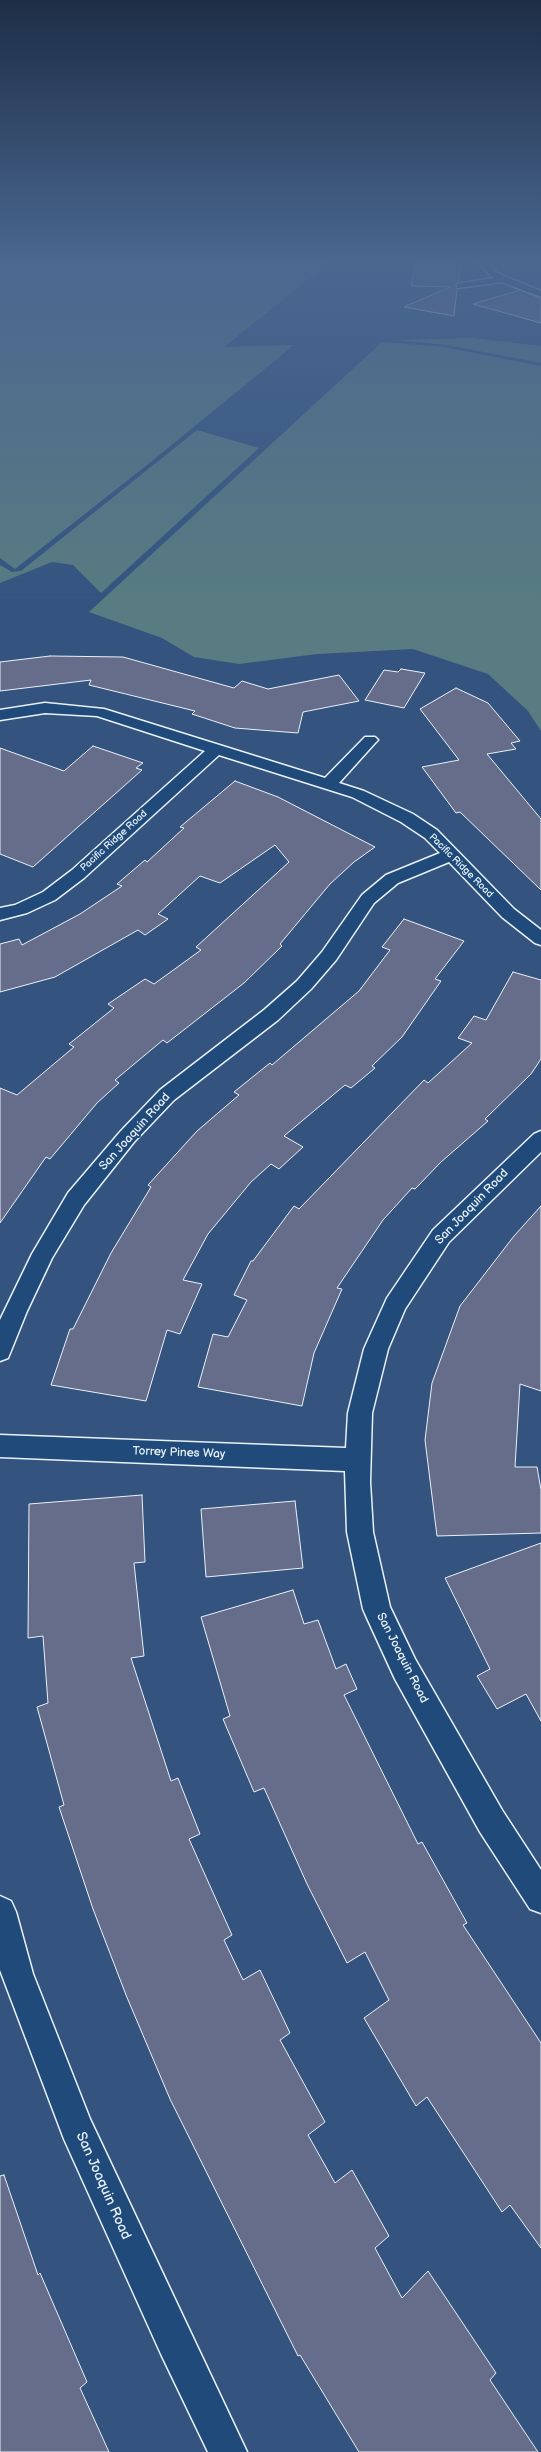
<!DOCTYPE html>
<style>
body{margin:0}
canvas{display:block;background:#34547f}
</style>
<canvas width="541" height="2452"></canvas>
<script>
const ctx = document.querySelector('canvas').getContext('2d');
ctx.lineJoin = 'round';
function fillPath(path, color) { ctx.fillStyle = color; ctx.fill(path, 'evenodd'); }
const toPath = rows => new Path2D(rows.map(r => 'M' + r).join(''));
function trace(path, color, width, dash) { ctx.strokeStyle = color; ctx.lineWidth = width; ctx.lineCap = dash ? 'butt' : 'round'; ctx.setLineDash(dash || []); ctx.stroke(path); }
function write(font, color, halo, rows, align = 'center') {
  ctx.font = font + ' "Balsamiq Sans",sans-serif'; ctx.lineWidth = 4; ctx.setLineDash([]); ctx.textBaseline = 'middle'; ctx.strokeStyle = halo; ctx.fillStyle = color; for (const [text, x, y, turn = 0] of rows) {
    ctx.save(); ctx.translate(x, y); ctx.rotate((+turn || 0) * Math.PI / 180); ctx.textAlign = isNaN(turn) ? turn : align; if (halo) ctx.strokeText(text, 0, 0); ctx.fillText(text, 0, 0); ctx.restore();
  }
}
fillPath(toPath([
 [0,262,330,262,224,347,294,345,152,461,15,569,0,558],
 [472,338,541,346,541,363,447,345,398,340],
 [382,342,444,347,541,366,541,731,528,711,488,674,413,649,317,654,239,664,194,657,162,638,89,612],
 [197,430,259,448,101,593,73,565,52,562,0,583,0,565,12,572,21,571]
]), '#587c81');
const building = toPath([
 [416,262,461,264,458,282,456,284,457,289,454,316,404,307,450,287,411,286,416,262],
 [520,290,541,298,541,323,473,304,520,290],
 [50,656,123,657,234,688,242,681,268,689,339,675,359,701,303,712,298,733,235,728,192,714,195,711,89,685,91,680,0,691,0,662,50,656],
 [401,669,425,673,404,708,365,700,384,670,398,672,401,669],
 [456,688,488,703,520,741,511,743,516,749,487,754,541,819,541,890,460,812,456,813,422,767,459,760,420,709,456,688],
 [93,746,143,763,136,768,142,770,33,867,0,854,0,748,64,771,93,746],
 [235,781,278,797,375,847,354,862,330,884,280,944,282,946,244,983,167,1043,163,1040,115,1080,119,1083,97,1103,50,1159,46,1157,0,1223,0,1088,17,1095,74,1047,69,1044,114,1008,108,1004,145,979,154,984,201,950,196,947,289,862,275,845,220,883,200,876,158,914,168,919,145,935,138,930,55,977,0,992,0,944,19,939,22,945,80,914,122,886,117,884,145,860,147,862,184,828,180,827,235,781],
 [404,919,464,941,435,979,441,981,402,1037,372,1066,375,1068,351,1088,345,1085,284,1136,303,1147,279,1169,271,1164,251,1182,208,1234,183,1280,202,1284,180,1334,167,1330,146,1401,51,1385,70,1329,73,1329,111,1253,151,1187,148,1185,197,1131,239,1095,234,1092,270,1063,272,1065,359,991,390,950,382,947,404,919],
 [513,972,541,980,541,1059,531,1074,485,1119,488,1121,441,1162,415,1189,412,1188,383,1220,337,1288,342,1289,314,1353,302,1406,198,1387,213,1334,228,1337,247,1300,234,1295,251,1261,253,1261,294,1206,299,1209,424,1080,428,1083,472,1043,458,1038,474,1016,486,1020,513,972],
 [541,1206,541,1391,520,1384,515,1467,537,1467,541,1490,541,1533,437,1536,425,1440,432,1383,460,1306,514,1236,541,1206],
 [142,1495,145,1562,134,1563,144,1656,131,1658,171,1781,178,1778,200,1834,189,1839,232,1935,224,1940,243,1980,260,1970,290,2033,280,2040,325,2122,308,2135,335,2183,352,2170,389,2236,375,2248,402,2298,428,2271,496,2373,490,2380,538,2452,359,2452,300,2355,298,2356,170,2099,126,1995,93,1909,59,1807,64,1805,37,1707,48,1703,43,1636,28,1638,29,1504,142,1495],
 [295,1501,303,1568,206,1577,201,1509,295,1501],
 [541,1543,541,1721,526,1694,497,1709,477,1676,490,1669,445,1578,541,1543],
 [293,1590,304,1624,318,1620,336,1669,346,1664,357,1689,344,1695,418,1844,422,1842,467,1923,463,1925,541,2043,541,2248,510,2205,502,2212,427,2097,416,2106,364,2018,389,2000,365,1952,347,1963,307,1884,264,1788,254,1792,223,1719,230,1716,201,1617,293,1590],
 [4,2175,38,2275,40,2273,87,2382,80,2388,109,2452,0,2452,0,2176,4,2175]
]);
fillPath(building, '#656d8a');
trace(building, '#e8f1f8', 1);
const street = toPath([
 [478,262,487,262,497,273,541,291,541,297,502,282,457,288,457,284,493,278,478,262],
 [45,703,104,709,325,778,365,737,375,737,378,740,375,743,339,783,364,791,413,814,437,830,514,909,541,930,541,945,535,943,502,917,449,862,398,883,374,903,336,960,311,989,278,1020,174,1100,134,1142,84,1205,52,1258,27,1311,8,1358,0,1361,0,1320,32,1254,68,1193,120,1132,160,1090,264,1010,297,981,322,952,362,895,386,875,440,853,425,838,401,822,352,797,219,755,84,878,55,900,27,913,0,920,0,908,15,905,43,892,72,870,205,751,97,716,45,713,0,720,0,710,45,703],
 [541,1131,541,1152,449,1242,405,1309,388,1349,372,1413,370,1482,373,1532,390,1607,415,1659,502,1810,541,1870,541,1913,530,1909,480,1832,395,1679,367,1618,363,1609,347,1532,345,1471,0,1457,0,1435,346,1448,348,1413,364,1349,387,1298,433,1230,534,1134,541,1131],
 [0,1896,11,1901,16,1912,33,1974,90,2119,247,2452,208,2452,161,2354,64,2139,0,1970,0,1896]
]);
trace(street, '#e8f1f8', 3);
fillPath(street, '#1f4a7a');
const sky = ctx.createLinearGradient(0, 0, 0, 606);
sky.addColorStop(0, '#1d2e46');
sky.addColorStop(0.43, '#4a6790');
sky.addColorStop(1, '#4a679000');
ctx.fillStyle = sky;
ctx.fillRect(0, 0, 541, 606);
write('10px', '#e8f1f8', '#1f4a7a', [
 ["Pacific Ridge Road",114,841,-42],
 ["Pacific Ridge Road",461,866,45]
]);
write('12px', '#e8f1f8', '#1f4a7a', [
 ["San Joaquin Road",135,1132,-48],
 ["San Joaquin Road",472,1207,-46],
 ["Torrey Pines Way",179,1453,2],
 ["San Joaquin Road",402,1658,63]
]);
write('14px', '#e8f1f8', '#1f4a7a', [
 ["San Joaquin Road",103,2186,66]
]);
</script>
